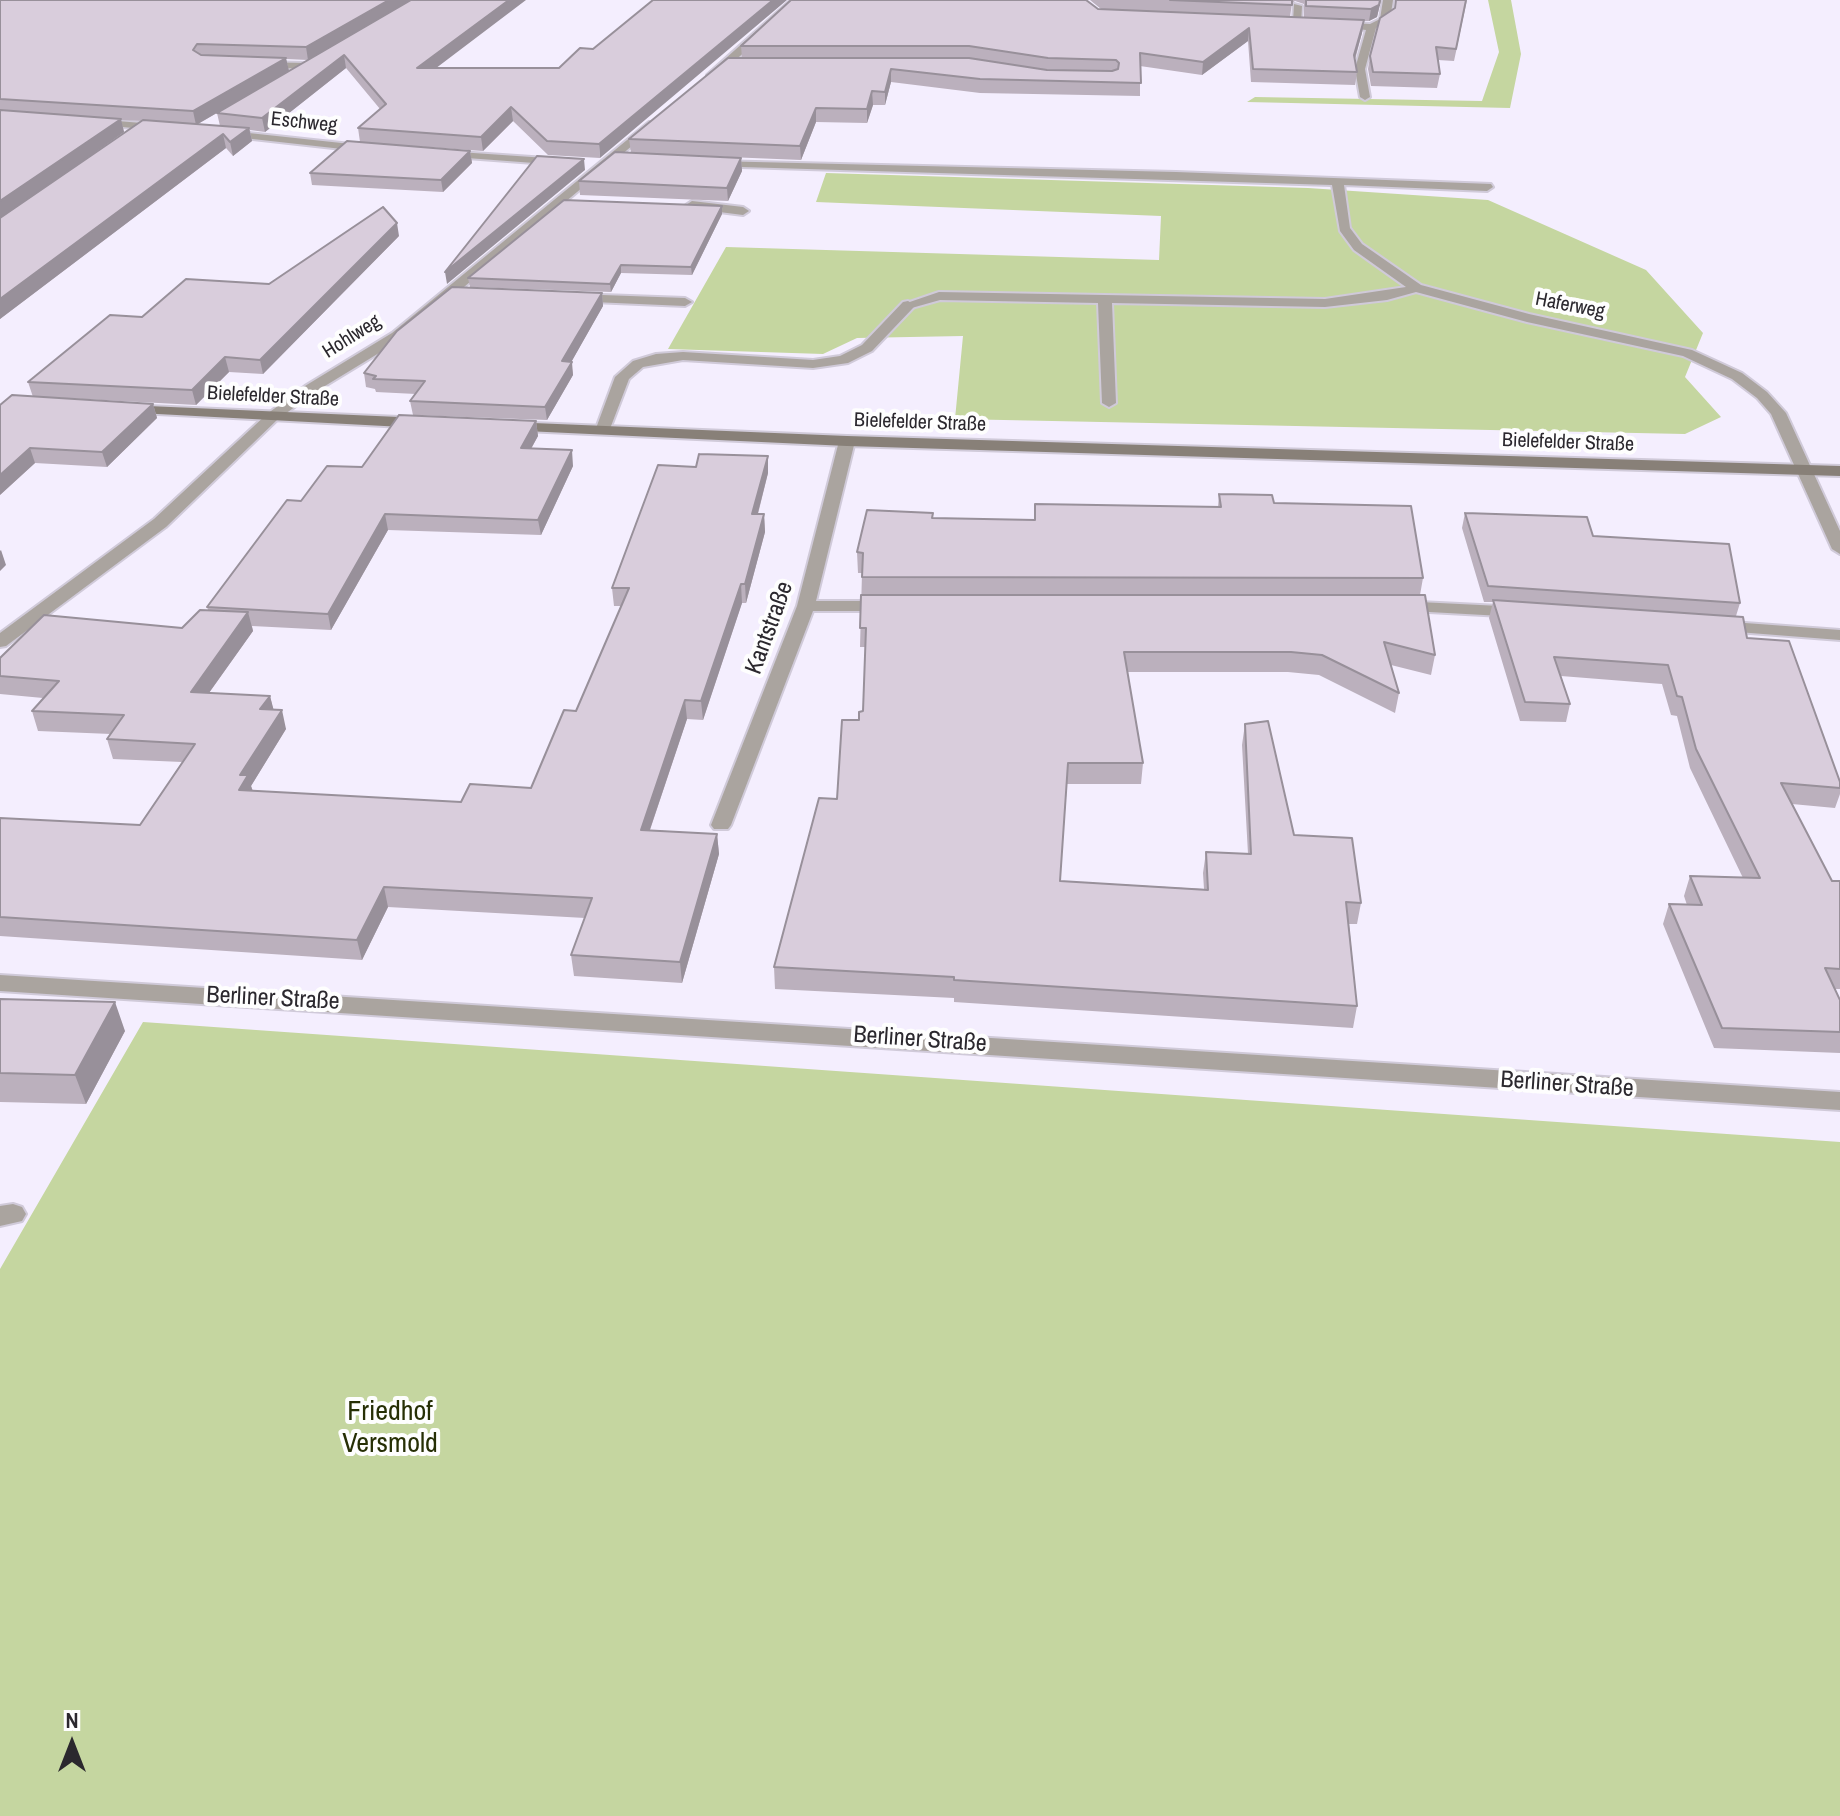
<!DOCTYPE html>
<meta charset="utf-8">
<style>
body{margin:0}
#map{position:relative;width:1840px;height:1816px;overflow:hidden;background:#f4eefe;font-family:"Archivo Narrow",sans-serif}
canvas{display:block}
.north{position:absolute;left:32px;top:1704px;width:80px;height:80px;-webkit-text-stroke:6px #fefefe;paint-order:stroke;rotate:0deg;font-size:22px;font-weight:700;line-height:32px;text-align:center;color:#2b282e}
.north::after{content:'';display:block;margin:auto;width:28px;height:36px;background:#2b282e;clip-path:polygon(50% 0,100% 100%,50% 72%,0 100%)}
</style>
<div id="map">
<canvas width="1840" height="1816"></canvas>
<div class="north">N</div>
</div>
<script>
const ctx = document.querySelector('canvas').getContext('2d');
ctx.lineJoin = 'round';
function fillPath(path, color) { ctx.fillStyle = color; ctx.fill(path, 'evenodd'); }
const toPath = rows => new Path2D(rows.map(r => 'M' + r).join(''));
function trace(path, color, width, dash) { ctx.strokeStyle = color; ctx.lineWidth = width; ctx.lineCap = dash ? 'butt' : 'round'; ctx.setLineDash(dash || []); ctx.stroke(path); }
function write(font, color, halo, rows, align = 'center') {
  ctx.font = font + ' "Archivo Narrow",sans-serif'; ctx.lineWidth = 8; ctx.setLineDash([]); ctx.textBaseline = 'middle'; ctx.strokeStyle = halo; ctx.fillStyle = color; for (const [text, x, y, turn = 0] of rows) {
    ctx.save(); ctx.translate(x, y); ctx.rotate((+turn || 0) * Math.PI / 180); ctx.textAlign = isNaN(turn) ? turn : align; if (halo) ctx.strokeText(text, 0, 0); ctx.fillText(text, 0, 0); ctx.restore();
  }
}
fillPath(toPath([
 [1488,0,1511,0,1521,54,1510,108,1247,102,1255,97,1482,101,1499,52],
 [826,173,1308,188,1488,200,1646,270,1703,333,1685,377,1721,417,1685,434,955,419,963,336,857,338,823,354,668,349,726,247,1159,260,1161,216,816,202],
 [143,1022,1840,1142,1840,1816,0,1816,0,1269]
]), '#c5d6a0');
const service = toPath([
 [1294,4,1302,6,1301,24,1293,22,1294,4],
 [253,62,308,63,313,66,308,69,257,67,252,64,253,62],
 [692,201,743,207,749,211,743,215,688,208,686,205,692,201],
 [575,294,685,298,692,302,685,306,570,301,570,295,575,294],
 [908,301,915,305,913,308,872,351,848,363,813,368,683,360,643,367,629,379,608,434,598,434,595,431,615,377,633,361,656,354,683,352,813,360,840,356,862,345,903,302,908,301],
 [13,1204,22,1207,26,1214,22,1221,0,1226,0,1206,13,1204]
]);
const minor = toPath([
 [791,0,801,0,715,79,707,79,707,75,791,0],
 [1383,0,1393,0,1390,20,1376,28,1365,69,1370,97,1365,100,1360,97,1355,69,1366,30,1328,25,1333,22,1370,24,1380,19,1383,0],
 [93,119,166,125,171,128,166,131,89,124,89,120,93,119],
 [649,122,658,124,402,339,315,392,277,420,267,420,267,414,305,386,392,333,649,122],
 [221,130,369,146,375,149,369,152,217,135,215,133,221,130],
 [444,151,561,159,567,162,561,165,440,156,440,152,444,151],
 [713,161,1176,172,1491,184,1493,187,1487,191,1344,185,1350,228,1362,244,1421,285,1529,314,1692,350,1742,373,1767,392,1786,413,1840,531,1840,554,1832,549,1771,414,1757,398,1732,379,1683,356,1527,322,1416,292,1387,300,1325,307,1112,303,1116,403,1109,407,1102,403,1098,303,940,300,908,309,901,305,939,292,1325,299,1406,287,1354,250,1340,231,1332,185,709,166,709,162,713,161],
 [847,436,855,441,816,601,888,601,897,606,888,611,813,611,731,825,728,829,714,829,711,825,797,606,839,441,847,436],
 [1399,601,1520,607,1529,612,1520,617,1393,610,1390,606,1399,601],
 [1718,621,1840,630,1840,640,1712,630,1709,626,1718,621],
 [0,975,1840,1092,1840,1110,0,991,0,975]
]);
const tertiary = toPath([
 [272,412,277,414,277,420,166,527,6,646,0,647,0,633,154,519,267,414,272,412]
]);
const secondary = toPath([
 [125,405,422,418,430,423,422,428,120,412,118,409,125,405],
 [509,422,847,436,1840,466,1840,476,847,446,504,430,501,427,509,422]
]);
trace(service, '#d0cad9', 4);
trace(minor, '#d0cad9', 4);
trace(tertiary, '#d0cad9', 4);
trace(secondary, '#d0cad9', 4);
fillPath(service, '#aaa49f');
fillPath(minor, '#aaa49f');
fillPath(tertiary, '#aaa49f');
fillPath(secondary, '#888078');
fillPath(toPath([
 [0,0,436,68,559,68,593,49,600,158,548,155,513,121,483,151,383,144,470,151,472,163,443,192,312,185,310,173,360,142,358,128,380,109,346,68,265,132,250,130,252,141,233,156,226,148,0,319],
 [286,59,308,60,217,113,220,126,198,124,289,71],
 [121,120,142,121,83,161,124,132],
 [1090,0,1381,0,1377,17,1369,21,1364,21,1362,33,1355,60,1357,72,1355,85,1251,82,1248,41,1202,75,1140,66,1140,96,980,93,891,82,885,105,873,105,867,123,816,122,801,160,631,153,629,139,742,58,741,46,1101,9],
 [1295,1,1304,4,1304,18,1290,17,1292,3],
 [1467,0,1454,61,1438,60,1440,74,1437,88,1371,86,1368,69,1370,56],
 [741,158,742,171,728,201,580,195,579,181],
 [722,206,722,214,692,275,621,273,611,292,470,287,468,278],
 [399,236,263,374,229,372,196,405,45,397,153,404,157,418,107,467,35,463,0,495,33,397,28,382,142,317,269,284],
 [602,293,603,306,571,362,573,375,547,420,413,415,410,401,416,394,376,392,375,389,366,387,364,373],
 [536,421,538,436,531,449,573,466,541,535,388,530,331,630,252,626,253,631,209,693,270,696,273,709,286,729,251,786,253,791,461,802,531,788,576,711,621,606,614,606,612,588,696,467,768,456,768,473,758,514,764,514,765,532,746,603,742,603,703,720,687,719,650,830,717,834,719,854,682,983,574,976,571,955,585,918,388,907,362,960,0,936,0,818,140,825,182,762,113,759,107,739,111,734,38,731,32,711,43,698,0,694,0,658,182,628,208,610,207,607,301,501,362,467],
 [1219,494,1274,503,1423,578,1420,595,1435,655,1431,675,1391,665,1399,693,1395,713,1319,675,1288,672,1127,672,1143,763,1141,784,1067,784,1060,881,1204,889,1203,873,1206,852,1248,854,1242,745,1245,724,1294,835,1361,903,1357,924,1349,924,1357,1006,1353,1028,954,1002,954,998,775,989,774,967,837,799,863,711,866,647,860,647,862,573,858,573,857,552,933,513,933,518,1034,520,1035,504,1218,507],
 [1465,513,1593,536,1740,603,1736,616,1747,638,1840,782,1840,794,1835,808,1792,804,1832,881,1840,881,1840,989,1835,989,1840,1000,1840,1053,1714,1048,1663,924,1669,904,1687,905,1684,896,1690,876,1743,878,1690,768,1677,716,1671,715,1662,684,1561,676,1570,704,1566,722,1520,721,1489,618,1493,602,1484,602,1462,528],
 [0,999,125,1031,86,1104,0,1102]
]), '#bbb0bd');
fillPath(toPath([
 [389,0,412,0,308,60,306,47],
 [509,0,526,0,419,81,417,68],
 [773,0,787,0,600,158,599,144],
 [1381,0,1377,17,1369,21,1371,9],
 [1364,20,1362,33,1352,68,1354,55],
 [1249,28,1248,41,1202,75,1203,62],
 [344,55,346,68,265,132,262,118],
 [286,58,289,71,196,125,193,111],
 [891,69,891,82,885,105,885,92],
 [872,91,873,105,867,123,867,109],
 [511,107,513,121,483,151,481,137],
 [816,108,816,122,801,160,800,146],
 [121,119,124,132,0,219,0,201],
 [249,128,252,141,233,156,230,142],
 [223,134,226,148,0,319,0,299],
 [470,151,472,163,443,192,441,180],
 [741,158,742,171,728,201,727,188],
 [584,159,585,170,447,284,445,272],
 [722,206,722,214,692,275,691,267],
 [397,223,399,236,263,374,260,360],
 [621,265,621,273,611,292,610,284],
 [602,293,603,306,564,375,562,361],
 [225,357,229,372,196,405,192,390],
 [572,362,573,375,547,420,545,407],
 [153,404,157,418,107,467,102,452],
 [536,421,538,436,523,463,521,448],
 [30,448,35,463,0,495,0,475],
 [572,450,573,466,541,535,538,520],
 [768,456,768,473,753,532,752,514],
 [385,514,388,530,331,630,328,614],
 [764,514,765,532,746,603,745,584],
 [1,550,6,565,0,571,0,551],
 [741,584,742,603,703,720,701,701],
 [248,612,253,631,196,711,191,692],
 [270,696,275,715,260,709],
 [685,700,687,719,643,850,641,830],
 [282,710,286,729,251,786,254,795,239,790,240,775],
 [717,834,719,854,682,983,680,962],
 [384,887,388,907,362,960,357,940],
 [115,1002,125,1031,86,1104,75,1075]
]), '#98909a');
const building = toPath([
 [0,0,389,0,306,47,197,44,193,50,201,55,286,58,193,111,0,99,0,0],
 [411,0,509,0,417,68,559,68,580,48,593,49,653,0,773,0,599,144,547,141,511,107,481,137,358,128,386,104,344,55,262,118,217,113,411,0],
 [791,0,1086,0,1098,9,1364,20,1354,55,1357,72,1253,69,1249,28,1203,62,1140,53,1141,83,980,79,891,69,885,92,872,91,867,109,816,108,800,146,629,139,728,58,969,58,1047,70,1112,71,1118,69,1119,63,1116,60,1048,58,969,46,741,46,791,0],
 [1170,0,1292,0,1292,5,1170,0],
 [1306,0,1380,0,1379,5,1371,9,1306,6,1306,0],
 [1396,0,1466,0,1456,49,1436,47,1440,74,1373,72,1370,56,1380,18,1395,8,1396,0],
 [0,110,121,119,0,201,0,110],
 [143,120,249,128,230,142,223,134,0,299,0,218,143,120],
 [347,141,470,151,441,180,310,173,347,141],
 [615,152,741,158,727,188,579,181,615,152],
 [537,156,584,159,445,272,537,156],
 [564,200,722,206,691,267,621,265,610,284,468,278,564,200],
 [383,207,397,223,260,360,225,357,192,390,28,382,110,315,142,317,186,279,269,284,383,207],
 [452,287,602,293,562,361,572,362,545,407,410,401,425,381,373,379,376,376,364,373,397,331,452,287],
 [12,395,153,404,102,452,30,448,0,475,0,405,12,395],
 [399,415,536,421,521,448,572,450,538,520,385,514,328,614,207,607,287,500,301,501,327,466,362,467,399,415],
 [699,454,768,456,752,514,764,514,745,584,741,584,701,701,685,700,641,830,717,834,680,962,571,955,592,898,384,887,357,940,0,917,0,818,140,825,195,744,107,739,124,715,32,711,59,681,0,676,0,658,44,615,182,628,200,610,248,612,191,692,270,696,260,709,282,710,240,775,248,775,239,790,461,802,470,784,531,788,564,710,576,711,629,588,612,588,658,465,696,467,699,454],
 [1219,494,1272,495,1274,503,1411,506,1423,578,862,577,863,553,857,552,867,510,933,513,932,518,1035,520,1035,504,1221,507,1219,494],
 [1465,513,1587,517,1593,536,1729,544,1740,603,1488,586,1465,513],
 [861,595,1425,595,1435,655,1384,642,1399,693,1322,655,1291,652,1124,652,1143,763,1068,763,1060,881,1208,890,1206,852,1251,854,1245,724,1268,721,1294,835,1352,838,1361,903,1346,902,1357,1006,954,980,954,977,774,967,819,798,837,799,842,720,859,720,859,712,863,711,866,628,860,628,861,595],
 [1493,600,1743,617,1747,638,1789,641,1840,782,1840,788,1781,783,1832,881,1840,881,1840,969,1825,968,1840,1000,1840,1032,1722,1028,1669,904,1702,905,1690,876,1760,878,1696,749,1682,697,1677,696,1668,665,1554,657,1570,704,1525,702,1493,600],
 [0,999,115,1002,75,1075,0,1073,0,999]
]);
fillPath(building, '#d9cddc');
trace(building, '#98909a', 2);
write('20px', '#2b282e', '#fefefe', [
 ["Eschweg",304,123,6],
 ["Haferweg",1570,306,11],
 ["Hohlweg",352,337,-32],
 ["Bielefelder Straße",273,397,3],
 ["Bielefelder Straße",920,423,2],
 ["Bielefelder Straße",1568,443,2]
]);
write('24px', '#2b282e', '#fefefe', [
 ["Kantstraße",770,628,-70],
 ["Berliner Straße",273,999,3],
 ["Berliner Straße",920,1040,4],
 ["Berliner Straße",1567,1085,4]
]);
write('28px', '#262f05', '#fefefe', [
 ["Friedhof",390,1412],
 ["Versmold",390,1444]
]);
</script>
